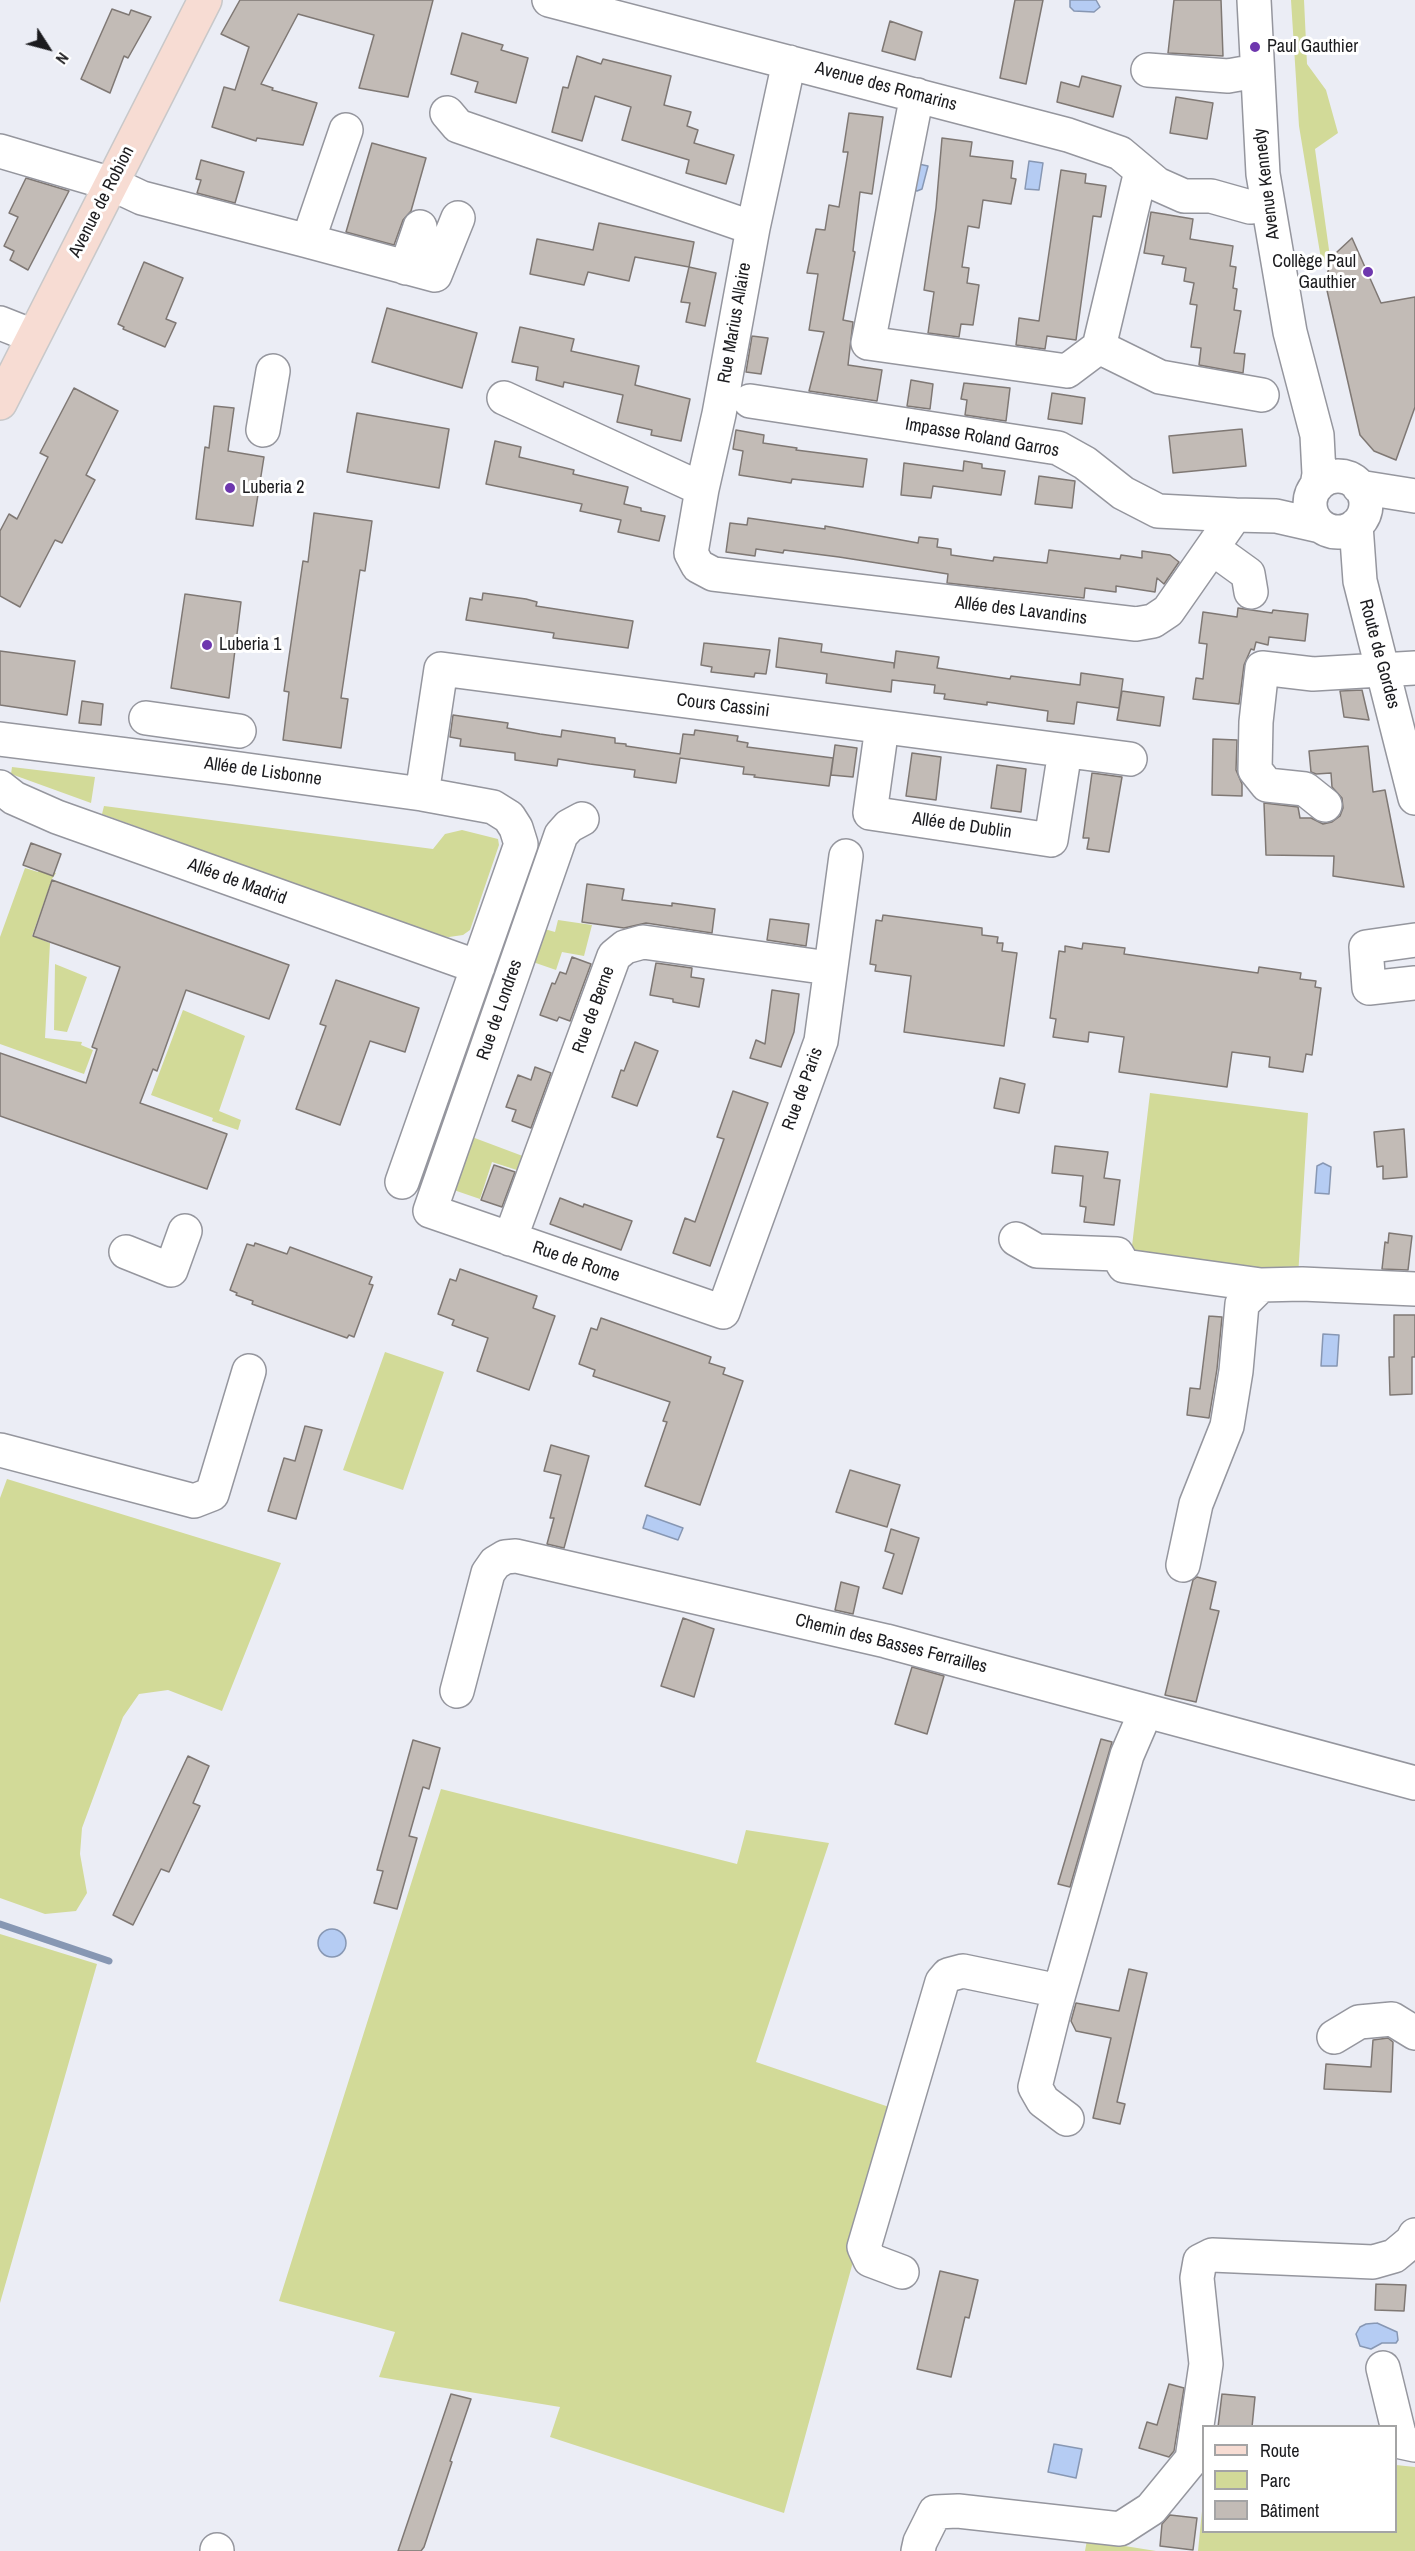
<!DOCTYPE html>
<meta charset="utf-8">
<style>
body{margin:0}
#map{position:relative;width:1415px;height:2551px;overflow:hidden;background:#ebedf5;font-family:"Archivo Narrow",sans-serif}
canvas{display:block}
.legend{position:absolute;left:1202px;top:2425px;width:195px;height:108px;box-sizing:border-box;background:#fff;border:2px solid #a4a4a5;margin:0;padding:8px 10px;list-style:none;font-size:18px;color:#1b1b1e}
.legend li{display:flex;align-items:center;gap:12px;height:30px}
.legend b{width:30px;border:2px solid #a4a4a5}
.north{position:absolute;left:18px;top:18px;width:60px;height:60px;-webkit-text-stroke:4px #fff;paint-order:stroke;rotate:126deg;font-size:16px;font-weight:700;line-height:24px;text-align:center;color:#1b1b1e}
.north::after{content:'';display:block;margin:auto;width:21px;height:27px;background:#1b1b1e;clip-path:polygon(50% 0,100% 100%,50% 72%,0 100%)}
</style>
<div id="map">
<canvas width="1415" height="2551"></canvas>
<ul class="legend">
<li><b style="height:8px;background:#f7dcd3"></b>Route</li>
<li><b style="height:16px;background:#d2da98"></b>Parc</li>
<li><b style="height:16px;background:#c2bbb6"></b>Bâtiment</li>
</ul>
<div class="north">N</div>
</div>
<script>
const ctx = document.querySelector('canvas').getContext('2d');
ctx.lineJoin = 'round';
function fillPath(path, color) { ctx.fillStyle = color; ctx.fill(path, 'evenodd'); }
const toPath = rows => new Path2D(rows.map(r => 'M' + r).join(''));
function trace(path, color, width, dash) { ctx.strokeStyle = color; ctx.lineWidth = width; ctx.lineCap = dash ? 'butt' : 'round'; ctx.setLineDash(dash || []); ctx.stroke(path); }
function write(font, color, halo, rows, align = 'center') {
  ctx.font = font + ' "Archivo Narrow",sans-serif'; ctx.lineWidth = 6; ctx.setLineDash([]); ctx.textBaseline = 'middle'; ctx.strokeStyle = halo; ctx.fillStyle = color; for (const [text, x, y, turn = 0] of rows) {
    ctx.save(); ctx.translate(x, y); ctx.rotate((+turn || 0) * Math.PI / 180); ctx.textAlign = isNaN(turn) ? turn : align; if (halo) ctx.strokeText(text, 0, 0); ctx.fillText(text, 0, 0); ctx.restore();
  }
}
fillPath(toPath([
 [1291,0,1304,0,1307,64,1326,90,1338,133,1315,149,1330,257,1322,265,1299,126],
 [12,767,95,777,91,803,11,774],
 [104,806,433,849,445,834,462,830,498,839,499,845,470,930,463,935,449,937,438,936,102,814],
 [41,867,56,873,52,879,32,936,50,943,45,1038,82,1042,81,1045,93,1050,84,1074,0,1044,0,937,25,868,38,872],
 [558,920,592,925,584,956,562,952,556,970,530,961,541,928,555,932],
 [55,964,87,977,67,1032,54,1030],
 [183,1010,245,1036,219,1111,241,1120,238,1130,212,1121,213,1118,151,1095],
 [1150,1093,1308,1113,1298,1277,1130,1263],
 [464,1134,528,1158,523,1172,492,1162,480,1199,445,1187],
 [385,1352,444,1372,403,1490,343,1470],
 [7,1479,281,1563,222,1711,168,1690,139,1694,123,1717,82,1828,80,1854,87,1893,76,1911,45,1914,0,1898,0,1498],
 [441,1789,737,1864,746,1830,829,1843,756,2062,895,2109,784,2513,550,2437,560,2407,379,2377,395,2332,279,2301],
 [0,1934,97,1964,0,2303],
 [1396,2465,1415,2467,1415,2551,1198,2551,1203,2501,1204,2532,1396,2532],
 [1087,2540,1156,2551,1085,2551]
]), '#d2da98');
const water = toPath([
 [1070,0,1096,0,1100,7,1094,12,1074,11,1070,7,1070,0],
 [1029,161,1043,163,1039,190,1025,189,1029,161],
 [914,163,928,166,922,189,917,191,912,189,914,163],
 [1323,1163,1331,1167,1329,1194,1315,1193,1317,1166,1323,1163],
 [1323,1334,1339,1335,1337,1366,1321,1366,1323,1334],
 [647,1515,683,1528,678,1540,643,1528,647,1515],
 '318 1943a14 14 0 1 1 28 0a14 14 0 1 1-28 0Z',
 [1377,2323,1397,2332,1398,2340,1396,2343,1382,2343,1371,2349,1360,2346,1356,2334,1360,2327,1366,2324,1377,2323],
 [1054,2444,1082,2449,1076,2478,1048,2472,1054,2444]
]);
fillPath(water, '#b5ccf3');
trace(water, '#8797b3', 1.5);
trace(toPath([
 [0,1924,109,1961]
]), '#8797b3', 7);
const building = toPath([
 [240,0,433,0,408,97,359,88,374,35,298,14,261,84,273,88,272,90,317,103,303,145,257,138,256,141,212,127,224,87,235,90,249,47,221,34,240,0],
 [1015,0,1043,0,1026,84,1000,78,1015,0],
 [1174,0,1221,0,1223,56,1168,53,1174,0],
 [112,9,129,15,131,10,151,17,128,58,124,56,110,93,81,79,112,9],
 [890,21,922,32,915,60,882,51,890,21],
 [462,33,503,45,501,50,528,58,516,103,475,92,478,82,451,74,462,33],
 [577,56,601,64,603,59,671,76,664,105,691,112,687,126,698,130,694,143,734,155,726,184,686,173,689,160,622,140,631,107,595,96,582,141,552,132,563,87,568,88,577,56],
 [1082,76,1121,86,1113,117,1057,102,1061,82,1079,87,1082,76],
 [1176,97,1213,103,1207,139,1170,133,1176,97],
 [849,113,883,117,872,194,860,192,853,251,855,252,843,320,853,322,848,365,882,370,877,401,809,391,824,332,809,330,818,274,807,273,816,229,825,230,829,205,839,207,848,152,843,152,849,113],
 [942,138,972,142,970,156,1013,161,1011,178,1016,179,1011,204,983,200,979,228,968,226,962,267,969,268,967,283,979,285,973,325,961,324,959,337,928,333,934,292,924,290,936,208,942,138],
 [372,143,426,158,411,211,403,220,394,245,346,232,372,143],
 [201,160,244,172,235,203,197,193,201,180,196,179,201,160],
 [1061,170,1086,174,1085,183,1106,186,1101,217,1093,216,1076,340,1047,336,1045,349,1016,345,1019,318,1039,321,1061,170],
 [26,178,69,191,28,270,10,260,14,251,4,246,18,217,9,213,26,178],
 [1151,212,1193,219,1190,239,1233,246,1230,266,1236,267,1233,288,1237,289,1234,310,1241,311,1234,353,1245,354,1243,373,1199,365,1201,348,1191,347,1197,305,1190,304,1194,283,1184,281,1186,268,1162,264,1164,256,1144,253,1151,212],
 [599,223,694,242,689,267,635,257,629,281,588,272,584,285,530,274,537,239,593,250,599,223],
 [1352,238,1381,303,1415,297,1415,407,1396,460,1374,451,1360,435,1326,286,1328,271,1337,252,1352,238],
 [144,262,183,278,166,319,176,323,165,347,123,329,124,327,118,324,144,262],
 [689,267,716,273,705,326,686,322,690,303,681,302,689,267],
 [387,308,477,333,462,388,372,362,387,308],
 [520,327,574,339,571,351,639,366,635,385,690,399,681,441,651,435,652,430,617,422,623,395,564,382,563,387,536,380,538,367,512,362,520,327],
 [752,336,768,338,761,374,746,372,752,336],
 [911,380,933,384,930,409,907,406,911,380],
 [964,383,1010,388,1006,421,965,415,967,400,961,399,964,383],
 [74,388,118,411,86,475,95,480,62,543,55,540,20,607,0,596,0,531,9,514,17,519,48,457,40,453,74,388],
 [1052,393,1085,398,1082,424,1048,419,1052,393],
 [214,406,234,408,228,451,264,457,253,526,196,519,205,447,209,448,214,406],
 [357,413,449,429,439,488,347,472,357,413],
 [1242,429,1246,466,1173,473,1169,436,1242,429],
 [736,430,764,435,763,443,797,448,796,450,867,459,863,487,792,479,791,483,739,475,743,451,733,449,736,430],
 [495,441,521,447,519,457,574,470,573,474,628,487,624,504,641,508,641,511,665,516,659,541,618,532,621,520,580,511,582,504,486,484,495,441],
 [964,461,982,464,982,468,1005,471,1001,495,933,486,931,498,901,495,904,463,963,471,964,461],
 [1039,476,1075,481,1072,508,1035,504,1039,476],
 [314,513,372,521,365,571,360,570,341,698,348,699,341,748,283,740,289,692,284,691,303,561,308,562,314,513],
 [748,518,825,529,825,526,918,543,919,537,938,539,937,547,951,549,951,555,993,561,994,557,1047,563,1049,550,1120,559,1121,555,1142,558,1142,551,1170,555,1179,562,1164,584,1157,578,1155,592,1116,586,1116,592,1085,588,1084,598,947,583,948,574,839,557,784,550,783,553,756,549,755,556,726,552,730,523,747,525,748,518],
 [483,593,526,599,537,602,536,606,633,621,628,648,553,638,554,633,466,620,470,598,482,600,483,593],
 [185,594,241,602,229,698,171,688,185,594],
 [1238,608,1272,613,1273,610,1308,614,1305,641,1269,637,1268,645,1256,642,1254,650,1251,649,1244,665,1239,704,1193,699,1196,678,1203,679,1207,644,1199,643,1203,612,1237,617,1238,608],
 [779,638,822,644,821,652,894,663,894,668,896,651,939,657,937,668,1010,679,1011,676,1080,685,1081,673,1123,679,1119,708,1077,702,1074,724,1047,721,1048,711,987,702,987,705,944,699,945,694,934,693,935,685,892,680,891,692,826,683,827,674,776,667,779,638],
 [704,643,770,650,766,674,755,673,754,677,711,672,712,667,701,665,704,643],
 [0,651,75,661,67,715,0,705,0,651],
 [1362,690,1369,720,1344,717,1340,691,1362,690],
 [1122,691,1164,697,1160,726,1117,720,1122,691],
 [82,701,103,704,101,725,79,723,82,701],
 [453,715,508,723,507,728,540,734,561,737,562,730,615,738,615,743,626,744,626,746,680,754,683,734,694,735,695,730,738,736,737,741,748,743,747,747,833,758,829,786,754,777,755,775,743,774,744,767,680,758,676,783,634,777,635,770,590,764,558,759,557,766,515,760,515,753,460,746,461,739,450,737,453,715],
 [1213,739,1237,740,1236,770,1242,784,1242,796,1212,795,1213,739],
 [835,745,857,748,853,777,831,775,835,745],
 [1368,746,1373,792,1385,790,1404,887,1333,876,1334,856,1266,855,1264,803,1298,807,1300,818,1311,818,1323,824,1332,822,1340,816,1343,808,1342,798,1332,787,1331,773,1316,774,1311,772,1309,751,1368,746],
 [912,753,941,757,936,800,906,796,912,753],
 [997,765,1026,769,1021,812,991,808,997,765],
 [1092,773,1122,777,1109,852,1087,849,1089,838,1083,838,1092,773],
 [31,843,61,854,53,876,23,865,31,843],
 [52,880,289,965,269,1019,186,990,157,1071,153,1069,140,1103,227,1134,207,1189,0,1116,0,1053,86,1083,97,1049,92,1047,120,967,33,936,52,880],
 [587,884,624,889,622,900,672,906,672,903,715,909,712,933,646,923,624,928,582,922,587,884],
 [883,915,982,928,982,935,998,937,997,943,1003,943,1002,951,1017,953,1004,1046,904,1032,911,976,875,971,876,965,870,964,876,920,882,921,883,915],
 [770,919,809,924,806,946,767,940,770,919],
 [1083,943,1125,948,1124,954,1258,973,1259,967,1301,973,1300,979,1316,981,1315,987,1321,988,1312,1055,1306,1054,1303,1072,1269,1067,1270,1057,1232,1052,1227,1087,1119,1072,1124,1037,1089,1032,1088,1042,1053,1037,1056,1019,1050,1018,1059,951,1065,952,1065,946,1082,949,1083,943],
 [572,957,591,964,570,1021,559,1017,557,1021,540,1015,552,983,555,984,560,972,566,974,572,957],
 [656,963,692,968,691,977,704,979,699,1007,673,1002,673,999,650,995,656,963],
 [336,980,419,1008,405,1052,370,1041,340,1125,296,1109,326,1026,320,1024,336,980],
 [772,990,799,994,794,1032,781,1067,750,1058,756,1040,765,1044,772,990],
 [635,1042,658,1051,637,1106,612,1097,621,1070,624,1071,635,1042],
 [535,1067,551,1073,531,1128,512,1121,516,1110,506,1107,518,1075,531,1080,535,1067],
 [1000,1078,1025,1084,1019,1113,994,1108,1000,1078],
 [733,1091,768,1103,710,1266,673,1253,685,1218,695,1222,724,1139,717,1137,733,1091],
 [1404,1129,1407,1177,1383,1179,1383,1166,1377,1167,1374,1132,1404,1129],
 [1055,1146,1108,1152,1104,1178,1120,1180,1114,1225,1084,1222,1086,1207,1080,1206,1083,1176,1052,1173,1055,1146],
 [494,1165,515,1172,502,1207,481,1200,494,1165],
 [560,1198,583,1207,584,1204,632,1221,621,1250,550,1224,560,1198],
 [1389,1233,1412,1236,1408,1270,1382,1269,1385,1242,1388,1243,1389,1233],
 [255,1243,287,1254,290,1247,372,1277,369,1284,373,1285,354,1337,349,1335,347,1338,252,1304,253,1301,236,1295,237,1293,230,1290,247,1244,254,1246,255,1243],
 [460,1269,537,1296,533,1308,555,1316,529,1390,477,1371,488,1338,452,1325,454,1320,438,1314,450,1279,456,1281,460,1269],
 [1394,1315,1415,1315,1415,1357,1412,1357,1412,1394,1390,1395,1389,1357,1394,1357,1394,1315],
 [1209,1316,1222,1317,1217,1369,1209,1418,1187,1415,1190,1388,1200,1389,1209,1316],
 [601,1318,711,1357,709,1363,725,1368,723,1374,743,1381,700,1505,645,1486,667,1422,663,1421,670,1402,593,1376,595,1370,579,1364,591,1328,597,1330,601,1318],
 [305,1426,322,1430,296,1519,268,1511,284,1458,295,1461,305,1426],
 [551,1445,589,1456,564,1548,547,1544,554,1518,550,1518,561,1475,544,1471,551,1445],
 [850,1470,900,1485,887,1527,836,1512,850,1470],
 [891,1529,919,1538,902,1594,883,1588,894,1554,885,1551,891,1529],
 [1197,1577,1216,1582,1210,1609,1219,1611,1196,1702,1165,1695,1193,1580,1197,1577],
 [841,1582,859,1587,853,1614,835,1610,841,1582],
 [683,1618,714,1629,694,1697,661,1686,683,1618],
 [912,1667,944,1676,927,1734,895,1724,912,1667],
 [1101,1739,1112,1742,1070,1887,1058,1884,1101,1739],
 [413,1740,440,1748,429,1789,423,1787,409,1836,417,1838,397,1909,374,1903,383,1871,377,1870,413,1740],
 [188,1756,209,1766,193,1803,200,1806,169,1872,161,1869,133,1925,113,1915,188,1756],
 [1129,1969,1147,1973,1117,2102,1125,2104,1120,2124,1093,2118,1111,2038,1076,2031,1071,2021,1076,2003,1119,2011,1129,1969],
 [1388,2038,1393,2042,1391,2092,1324,2089,1326,2064,1371,2067,1373,2040,1388,2038],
 [940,2271,978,2280,969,2318,965,2317,951,2377,917,2369,940,2271],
 [1376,2284,1406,2285,1404,2311,1375,2310,1376,2284],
 [1169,2384,1184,2388,1174,2451,1169,2457,1139,2448,1147,2422,1157,2425,1169,2384],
 [451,2394,471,2399,450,2461,452,2462,424,2547,421,2551,398,2551,451,2394],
 [1222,2394,1255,2397,1252,2427,1218,2427,1222,2394],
 [1170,2515,1197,2518,1193,2550,1160,2546,1162,2524,1170,2515]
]);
fillPath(building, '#c2bbb6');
trace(building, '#7f7874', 1.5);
const minor = toPath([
 [549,0,1068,135,1120,153,1157,184,1184,196,1211,196,1250,207,1267,205],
 [1254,0,1263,174,1290,332,1317,435,1319,474,1317,486],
 [789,62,753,228,719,414,702,489,691,553,698,566,713,574,1136,624,1153,621,1168,611,1235,515,1276,516,1320,526],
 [1148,70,1228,76,1256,71],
 [917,95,868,343,1067,371,1099,347],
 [447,113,458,126,753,228],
 [0,151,112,184,142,198,308,241,346,130],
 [1141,171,1099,347,1160,377,1262,395],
 [308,241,435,275,458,218],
 [406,268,420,227],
 [0,323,33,336],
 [504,398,702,489],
 [750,401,1058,448,1085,463,1123,493,1158,511,1235,515],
 [263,430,273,371],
 '1310 504a28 28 0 1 1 56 0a28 28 0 1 1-56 0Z',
 [1359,487,1415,496],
 [1356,525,1360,581,1415,798],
 [1212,548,1248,574,1251,592],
 [146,718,239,731],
 [882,727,870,813,1051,840,1065,751],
 [0,739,233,768,422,794,493,807,509,817,516,828,521,844,402,1182],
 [0,787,14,798,57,817,478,967],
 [422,794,441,669,1130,759],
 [1325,805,1305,789,1267,785,1255,770,1256,722,1262,668,1313,674,1415,668],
 [582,819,569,826,561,835,430,1211,723,1312,821,1041,846,856],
 [1415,940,1366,947,1369,988,1415,983],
 [510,1239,614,956,625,947,643,942,829,968],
 [1016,1239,1037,1251,1117,1254,1124,1266,1261,1285],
 [126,1252,171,1270,185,1231],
 [0,1450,194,1501,212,1494,249,1371],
 [1183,1565,1196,1504,1227,1426,1236,1371,1242,1304,1261,1285,1302,1284,1415,1289],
 [457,1691,488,1573,495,1563,505,1557,516,1556,886,1641,1415,1783],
 [1334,2037,1359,2022,1392,2019,1415,2033],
 [1067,2119,1043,2101,1035,2087,1054,2011,1127,1755,1146,1711],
 [902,2272,870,2260,864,2247,942,1982,948,1975,963,1971,1059,1991],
 [1383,2368,1401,2442,1415,2445],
 [217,2551,217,2550],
 [918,2551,920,2542,935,2512,958,2511,1120,2529,1151,2509,1192,2459,1206,2364,1197,2278,1200,2261,1212,2255,1373,2262,1394,2256,1412,2241,1415,2235]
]);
const major = toPath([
 [0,403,205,0]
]);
trace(minor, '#95969e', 36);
trace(major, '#c8c8c9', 36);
trace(minor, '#fff', 33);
trace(major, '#f7dcd3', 33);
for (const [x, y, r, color] of [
 [1255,47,6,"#6e37ae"],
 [1368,272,6,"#6e37ae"],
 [230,488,6,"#6e37ae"],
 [207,645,6,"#6e37ae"]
]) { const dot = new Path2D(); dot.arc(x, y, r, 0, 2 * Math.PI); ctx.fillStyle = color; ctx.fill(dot); trace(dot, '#fff', 2); }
write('18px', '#1b1b1e', '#fff', [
 ["Paul Gauthier",1267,47],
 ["Collège Paul",1356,262,"right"],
 ["Gauthier",1356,283,"right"],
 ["Luberia 2",242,488],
 ["Luberia 1",219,645]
], 'left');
write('18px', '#1b1b1e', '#fff', [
 ["Avenue des Romarins",886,87,15],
 ["Avenue Kennedy",1267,184,-97],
 ["Avenue de Robion",102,202,-63],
 ["Rue Marius Allaire",735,323,-80],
 ["Impasse Roland Garros",982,438,10],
 ["Allée des Lavandins",1021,611,7],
 ["Route de Gordes",1379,654,75],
 ["Cours Cassini",723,706,7],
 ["Allée de Lisbonne",263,772,8],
 ["Allée de Dublin",962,826,8],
 ["Allée de Madrid",237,882,20],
 ["Rue de Londres",500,1010,-71],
 ["Rue de Berne",594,1010,-70],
 ["Rue de Paris",803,1089,-70],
 ["Rue de Rome",576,1262,19],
 ["Chemin des Basses Ferrailles",891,1644,14]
]);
</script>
